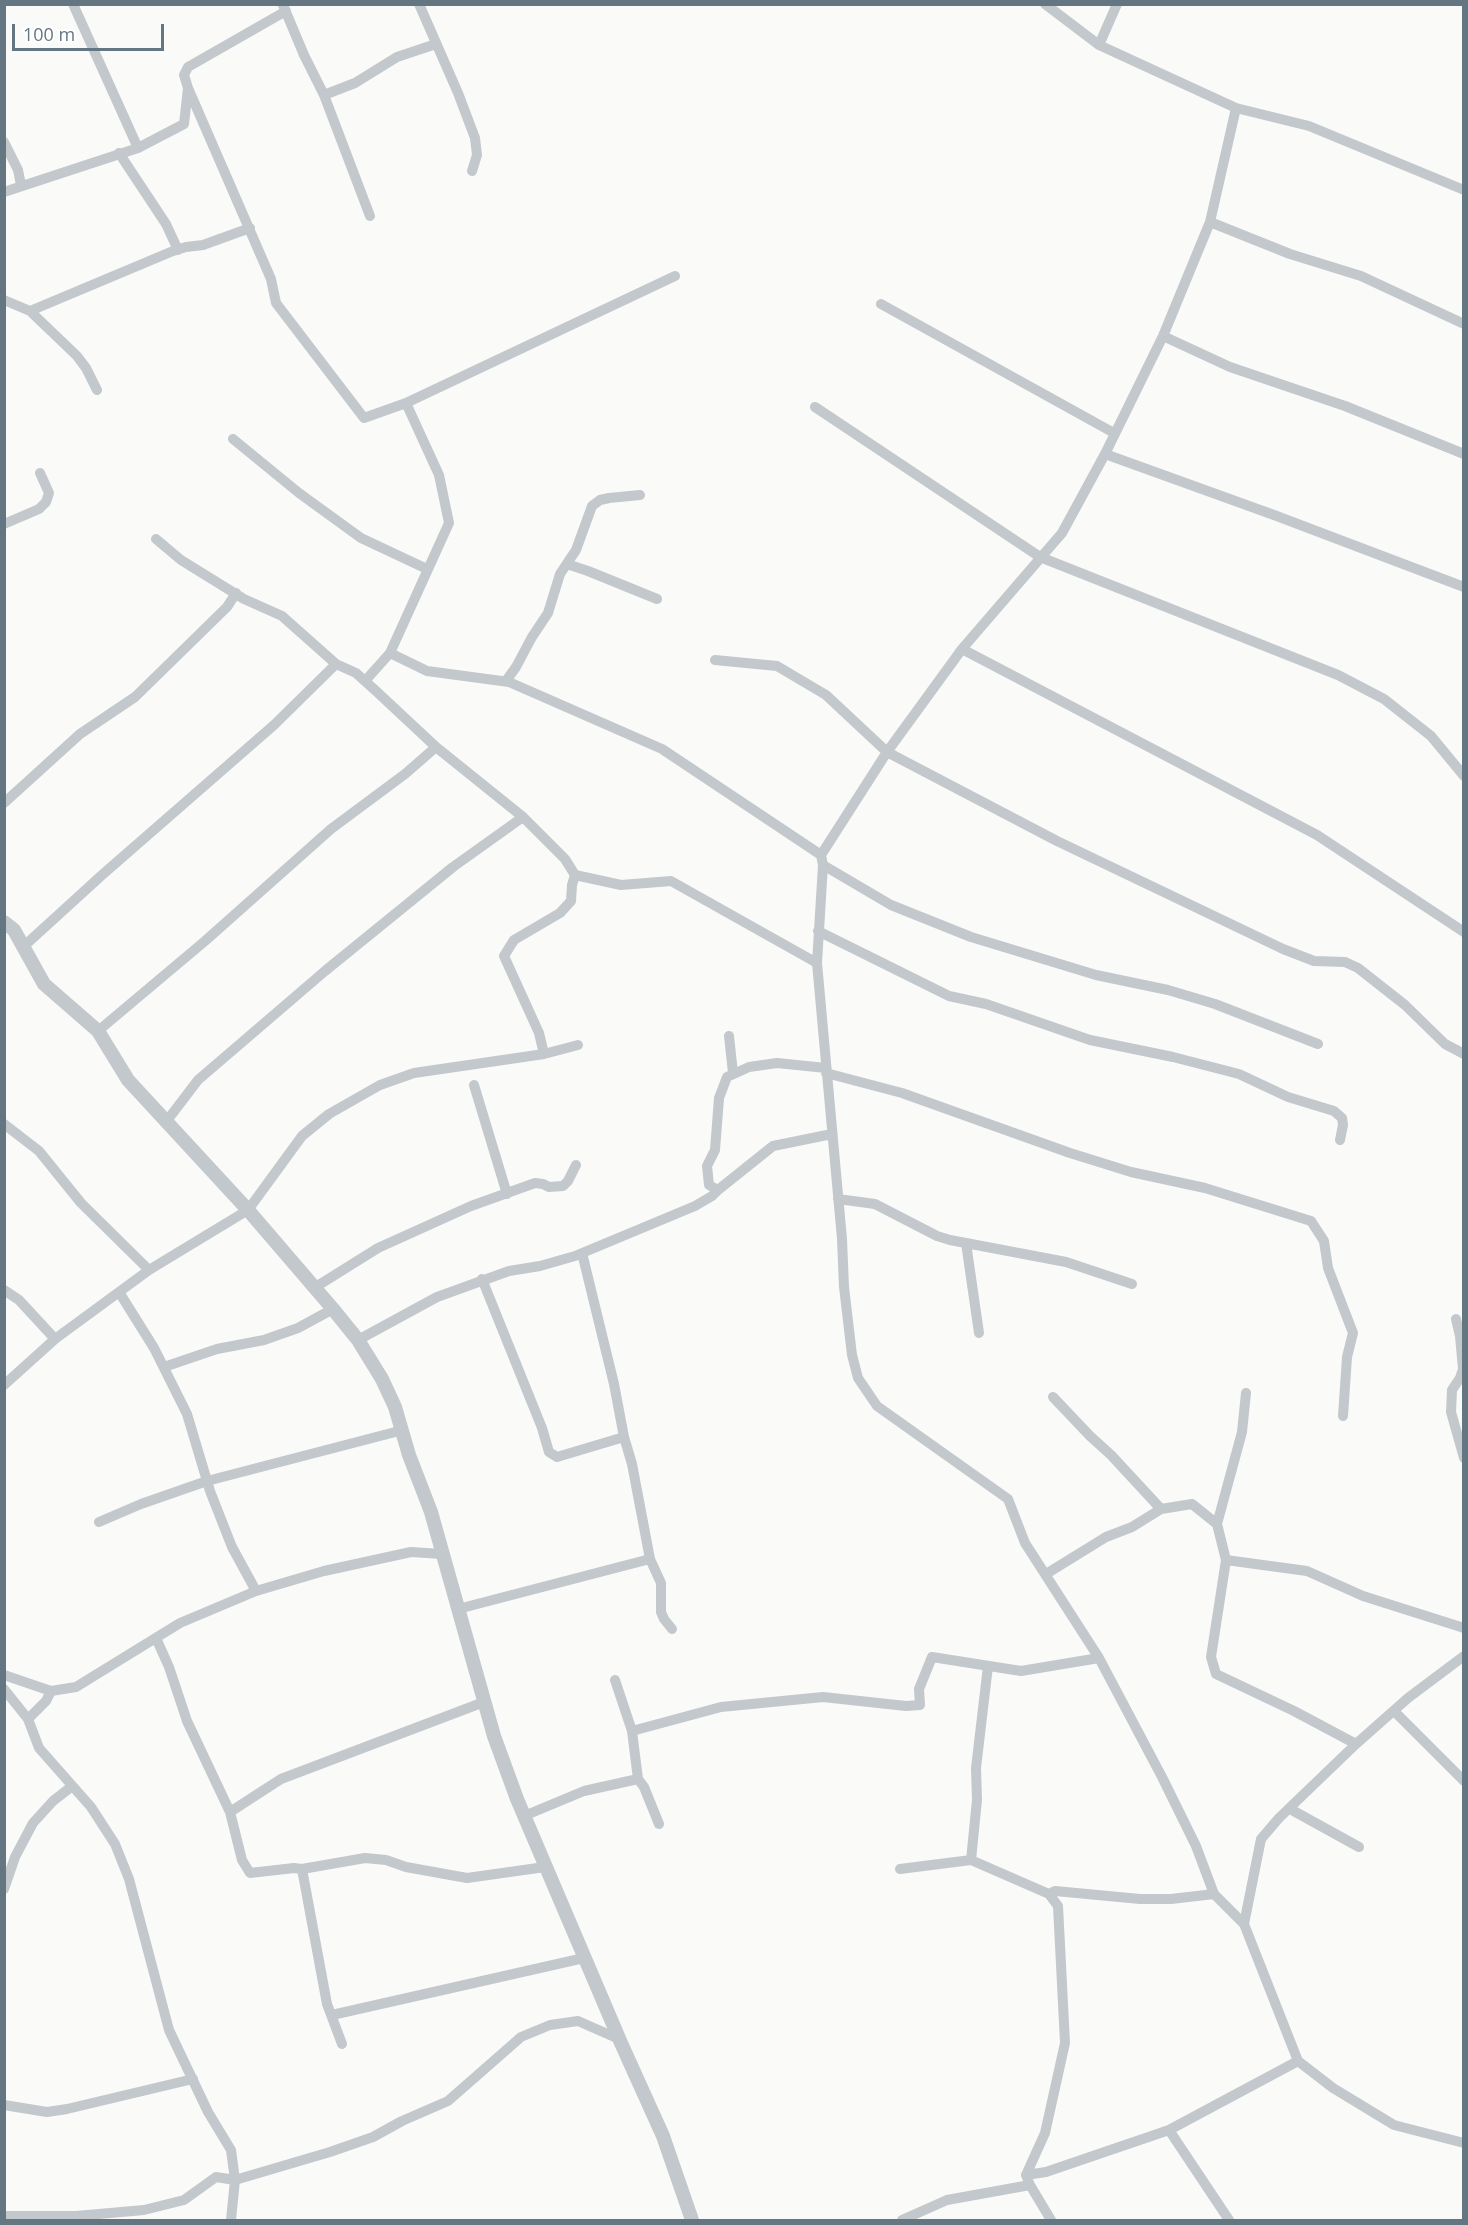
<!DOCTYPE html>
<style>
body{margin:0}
#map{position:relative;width:1468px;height:2225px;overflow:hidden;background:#fafaf8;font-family:"Open Sans",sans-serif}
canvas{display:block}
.frame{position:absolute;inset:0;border:6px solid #657683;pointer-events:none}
.scale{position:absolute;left:12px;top:24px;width:152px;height:27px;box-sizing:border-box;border:3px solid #657683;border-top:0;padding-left:8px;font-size:18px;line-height:21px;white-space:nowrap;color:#657683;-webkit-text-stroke:4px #fff;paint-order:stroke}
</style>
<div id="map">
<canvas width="1468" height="2225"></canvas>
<div class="frame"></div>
<div class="scale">100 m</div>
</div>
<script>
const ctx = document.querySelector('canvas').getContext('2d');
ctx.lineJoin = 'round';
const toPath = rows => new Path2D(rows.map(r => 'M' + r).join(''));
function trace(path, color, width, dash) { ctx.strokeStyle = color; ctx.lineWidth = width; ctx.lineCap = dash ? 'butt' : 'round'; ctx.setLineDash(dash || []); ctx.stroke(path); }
trace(toPath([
 [73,4,138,148],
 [419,4,458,93,475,138,477,155,472,171],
 [1045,4,1099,45,1236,108,1309,126,1464,190],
 [283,5,304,55,324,95,370,216],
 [1099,45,1117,4],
 [188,88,271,279,276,303,364,418,406,403,675,276],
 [324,95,355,83,397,57,436,44],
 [4,142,18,170,21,185],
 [119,153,166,224,178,250],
 [4,192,138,148,184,124,188,88,184,75,188,67,286,11],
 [1210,222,1290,254,1361,276,1464,324],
 [4,300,30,311,77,356,86,368,97,390],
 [881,304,1114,433],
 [30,311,173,251,186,247,203,245,250,228],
 [1163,336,1230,367,1345,406,1464,454],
 [815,407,1040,557,1338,675,1384,699,1431,736,1464,776],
 [233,439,299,493,361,538,427,569],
 [1105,454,1274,515,1464,587],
 [4,524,39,509,46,502,49,493,40,473],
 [156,539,181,560,244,599,282,616,336,664,356,673,376,691,436,747,523,817,565,859,575,875,572,885,571,901,560,913,514,940,504,956,539,1033,544,1054],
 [567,564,588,571,657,599],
 [962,649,1317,835,1464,932],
 [390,653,427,671,509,682,662,749,821,855],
 [715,660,777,666,826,695,887,752,1057,841,1283,949,1314,961,1345,962,1358,968,1405,1005,1445,1044,1464,1054],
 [365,681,390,653,449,523,439,475,406,403],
 [506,681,516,667,532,637,548,613,560,574,576,550,592,506,600,500,609,498,640,495],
 [4,803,80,734,135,697,227,607,236,593],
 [823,865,891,905,971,937,1096,975,1168,990,1215,1004,1318,1044],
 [575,875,621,885,671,881,817,963],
 [818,931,949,996,986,1004,1090,1040,1173,1057,1239,1074,1288,1097,1334,1111,1342,1118,1343,1125,1340,1140],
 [23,947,102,875,274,725,336,664],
 [98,1031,205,941,331,829,405,774,436,747],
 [729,1036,733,1073],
 [826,1073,902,1093,1070,1153,1131,1172,1205,1188,1311,1221,1324,1241,1328,1268,1353,1333,1347,1357,1343,1416],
 [474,1085,507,1194],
 [166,1122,198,1080,325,971,453,867,523,817],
 [4,1124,39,1151,81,1203,149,1270],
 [718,1190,773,1146,832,1134],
 [838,1199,875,1204,937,1236,950,1240,1066,1262,1132,1284],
 [966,1243,979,1333],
 [482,1279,542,1428,549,1452,557,1457,624,1437,614,1384,582,1253],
 [314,1288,378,1248,471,1206,535,1183,543,1184,549,1187,563,1186,568,1181,576,1165],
 [4,1290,19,1300,55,1339],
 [119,1292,154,1348,187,1414,210,1491,232,1547,256,1591],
 [1456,1319,1460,1336,1463,1369,1460,1378,1452,1390,1451,1412,1464,1458],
 [358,1340,437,1297,509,1271,540,1266,575,1256,695,1206,712,1196,718,1190,709,1185,707,1166,715,1150,719,1098,727,1077,749,1067,777,1063,826,1068],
 [164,1367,217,1349,264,1340,298,1328,333,1309],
 [4,1385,55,1339,149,1270,248,1210,302,1136,329,1114,380,1085,414,1073,544,1054,578,1045],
 [1246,1393,1242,1432,1217,1524,1226,1560,1211,1657,1216,1674,1294,1711,1356,1744],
 [1053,1397,1090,1436,1111,1455,1161,1509],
 [624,1437,632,1464,650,1559,661,1583,661,1612,664,1619,672,1629],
 [99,1522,141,1504,207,1481,403,1430],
 [1226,1560,1307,1571,1363,1596,1464,1628],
 [1046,1574,1106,1537,1132,1527,1161,1509,1192,1504,1217,1524],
 [458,1609,650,1559],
 [156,1638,169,1667,187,1721,230,1812,242,1860,250,1873,294,1868,302,1869,365,1858,386,1860,406,1867,467,1878,545,1867],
 [4,1675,51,1691,76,1687,180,1623,256,1591,324,1571,411,1552,442,1554],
 [615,1680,632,1731,638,1779,644,1787,659,1824],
 [4,1689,28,1719,39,1748,91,1807,115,1844,129,1879,169,2030,208,2112,231,2150,235,2180,231,2220],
 [1394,1711,1464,1781],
 [28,1719,46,1701,51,1691],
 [632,1731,721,1707,823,1697,906,1706,920,1705,919,1689,932,1657,1021,1671,1099,1658],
 [1290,1809,1359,1847],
 [230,1812,281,1779,484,1702],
 [524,1816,584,1791,638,1779],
 [971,1860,977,1800,976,1768,988,1666],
 [302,1869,327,2004,342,2044],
 [900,1869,971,1860,1049,1894],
 [4,1889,15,1857,33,1823,53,1801,71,1787],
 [1244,1924,1261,1839,1279,1818,1356,1744,1408,1698,1464,1656],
 [332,2015,584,1958],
 [1298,2061,1333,2088,1394,2125,1464,2143],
 [4,2105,47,2112,67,2109,193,2079],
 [1169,2130,1229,2220],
 [1026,2175,1045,2133,1065,2043,1058,1906,1049,1894,1055,1891,1140,1899,1171,1899,1214,1894],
 [1030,2185,1051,2220],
 [4,2216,76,2216,144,2210,184,2200,216,2177,235,2180,330,2152,373,2137,402,2121,448,2101,521,2037,550,2025,578,2021,619,2039],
 [902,2220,947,2200,1030,2185,1026,2175,1046,2172,1169,2130,1298,2061,1244,1924,1214,1894,1196,1846,1162,1777,1099,1658,1025,1543,1008,1499,877,1406,858,1378,852,1355,844,1287,842,1239,817,963,823,865,821,855,887,752,962,649,1062,533,1105,454,1163,336,1210,222,1236,108]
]), '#c3c8cc', 10);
trace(toPath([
 [4,922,14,930,44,984,98,1031,128,1080,248,1210,333,1309,358,1340,382,1379,395,1407,409,1455,431,1512,494,1736,517,1799,621,2043,663,2136,692,2220]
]), '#c3c8cc', 14);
</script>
